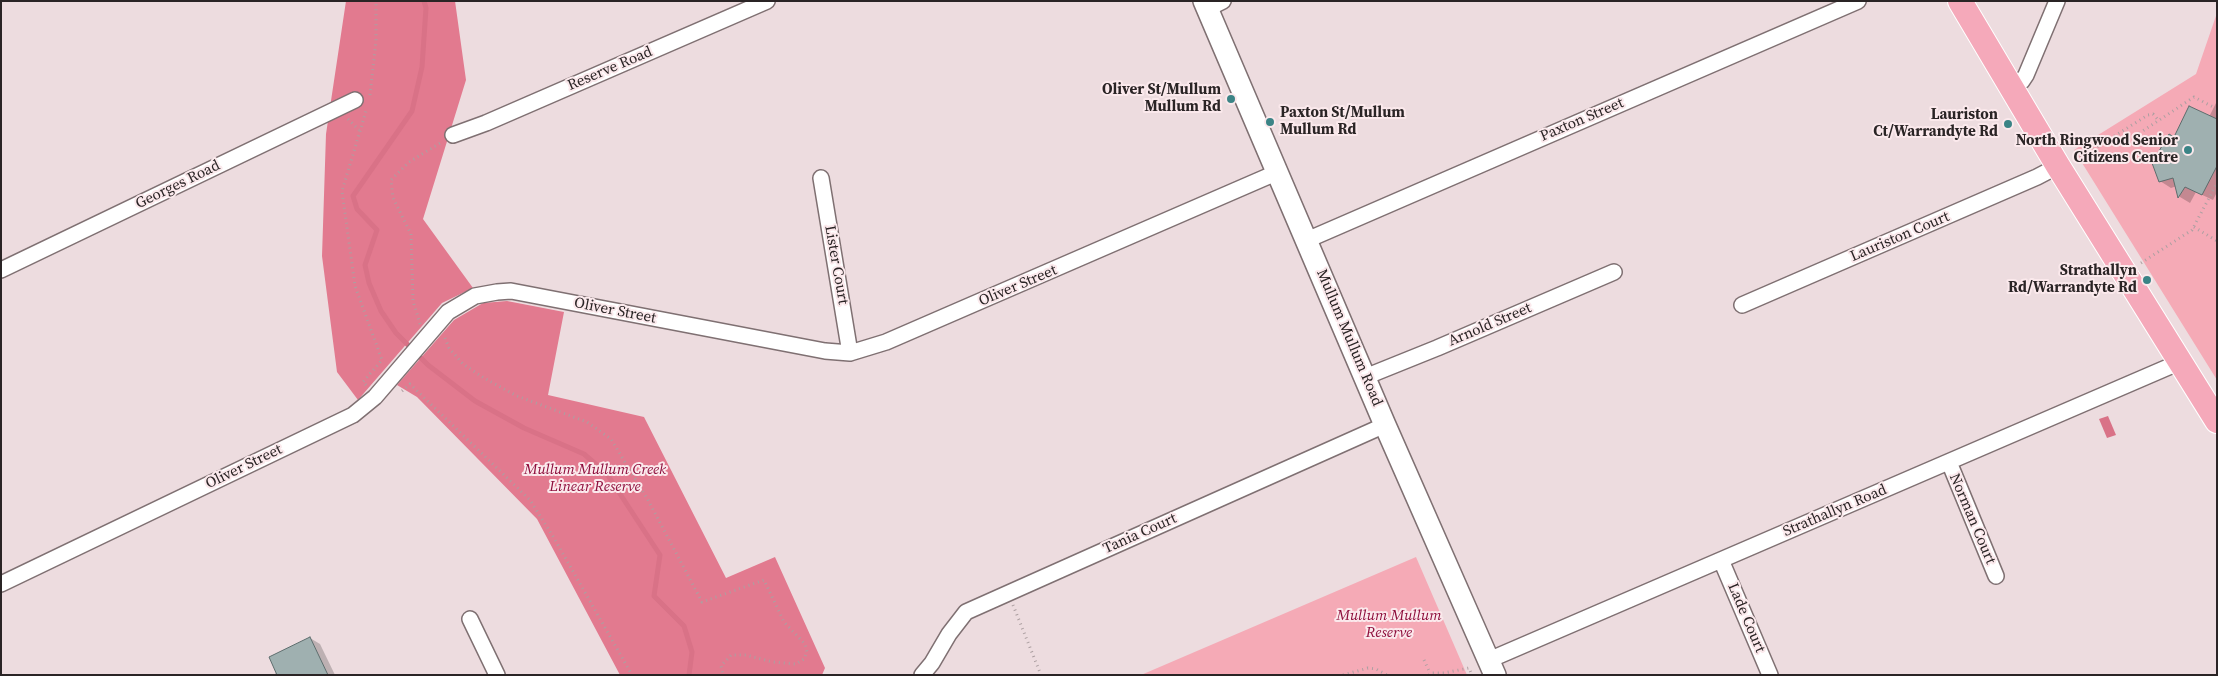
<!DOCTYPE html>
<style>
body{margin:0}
#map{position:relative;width:2218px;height:676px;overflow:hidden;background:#eddcdf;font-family:"Source Serif 4",serif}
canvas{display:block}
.frame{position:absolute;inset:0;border:2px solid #2a2425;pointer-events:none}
</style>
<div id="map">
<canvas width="2218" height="676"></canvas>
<div class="frame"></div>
</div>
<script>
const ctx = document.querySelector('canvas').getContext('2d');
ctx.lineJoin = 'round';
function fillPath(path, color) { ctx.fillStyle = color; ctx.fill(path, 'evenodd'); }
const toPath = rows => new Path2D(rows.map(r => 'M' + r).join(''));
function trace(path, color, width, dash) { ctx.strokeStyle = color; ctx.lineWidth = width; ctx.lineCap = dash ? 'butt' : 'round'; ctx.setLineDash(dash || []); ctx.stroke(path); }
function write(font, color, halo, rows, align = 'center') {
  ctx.font = font + ' "Source Serif 4",serif'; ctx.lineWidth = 4; ctx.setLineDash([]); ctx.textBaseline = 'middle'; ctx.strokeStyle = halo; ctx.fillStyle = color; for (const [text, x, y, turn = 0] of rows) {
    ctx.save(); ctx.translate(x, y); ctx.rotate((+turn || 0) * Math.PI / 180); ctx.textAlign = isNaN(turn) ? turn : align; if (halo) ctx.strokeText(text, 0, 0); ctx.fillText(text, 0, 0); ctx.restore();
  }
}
fillPath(toPath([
 [2217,13,2217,380,2074,150,2196,74],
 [1416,557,1467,675,1141,675]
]), '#f5aab6');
fillPath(toPath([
 [346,1,455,1,466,80,423,219,473,288,442,303,358,400,337,372,322,256,326,134],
 [507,301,564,312,548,395,644,417,726,578,775,557,825,668,822,675,620,675,537,519,417,397,397,385,454,320,483,303]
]), '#e27a8f');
fillPath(toPath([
 [2108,416,2116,435,2107,438,2099,419]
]), '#d97287');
fillPath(toPath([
 [2217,101,2217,192,2213,200,2196,192,2190,203,2180,197,2177,186,2171,188,2160,181,2174,138,2209,117],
 [310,638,320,644,335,675,274,675]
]), '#0003');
trace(toPath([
 [424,1,426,8,422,67,412,111,353,196,357,209,377,230,365,265,369,283,381,311,396,333,428,365,475,401,524,428,584,454,607,474,660,555,654,596,684,626,692,652,689,675]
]), '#d97287', 5);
const building = toPath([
 [2189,106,2217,119,2217,166,2202,195,2185,187,2178,198,2173,178,2159,182,2152,163,2169,134,2174,137,2189,106],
 [310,637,328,675,277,675,269,657,310,637]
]);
fillPath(building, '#9fb0b0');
trace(building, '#5d6d6d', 1);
const street = toPath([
 [1207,9,1223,1],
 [2011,88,2022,81,2026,75,2057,1],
 [453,135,486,123,767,1],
 [821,178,850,353],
 [1307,240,1858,1],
 [1,270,355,100],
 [1742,305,2037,177,2058,166],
 [1365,377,1437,348,1614,272],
 [1949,462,1996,576],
 [1721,560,1770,675],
 [1,584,353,415,375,397,448,312,475,296,497,292,511,291,825,351,850,353,886,342,1278,172],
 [470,619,497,675],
 [1489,660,2180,362],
 [922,675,932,663,949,634,966,612,1385,425]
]);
const secondary = toPath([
 [1204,1,1385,425,1495,675]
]);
const primary = toPath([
 [1960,1,2058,166,2217,421]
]);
trace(street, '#7f7072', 18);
trace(secondary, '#7f7072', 24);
trace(primary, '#fff', 26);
trace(toPath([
 [370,95,376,41,376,1],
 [348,119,359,130],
 [2135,136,2194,97,2217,109],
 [2076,160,2148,115,2153,114,2159,121],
 [2194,227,2217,241],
 [2141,263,2192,230,2217,183],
 [420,324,413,301,411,234,393,198,391,180,409,162,442,142],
 [445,338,449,348,463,364,484,378,517,396,587,422,611,439,648,500,702,602,764,580,784,622,805,644,807,652,804,659,796,664,773,662,746,655,731,655,721,666,723,675],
 [366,385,363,382,382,360,355,286,342,191,366,111],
 [402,391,410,384,530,500,554,538,632,675],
 [1013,605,1041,675],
 [1424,660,1430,673],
 [1343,675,1368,668,1376,669,1387,675],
 [1429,675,1430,673,1444,673,1469,668,1472,675]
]), '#ac9fa1', 3, [1, 4]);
trace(street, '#fff', 15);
trace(secondary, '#fff', 21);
trace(primary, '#f5a9ba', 24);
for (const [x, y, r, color] of [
 [1231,99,5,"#3b8486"],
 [1270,122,5,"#3b8486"],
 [2008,124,5,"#3b8486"],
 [2188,150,5,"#3b8486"],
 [2147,280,5,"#3b8486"]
]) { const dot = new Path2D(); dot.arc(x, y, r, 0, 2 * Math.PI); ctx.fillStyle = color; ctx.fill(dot); trace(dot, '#fbe9ec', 2); }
write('15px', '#2a2425', '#fbe9ec', [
 ["Reserve Road",610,69,-23],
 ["Paxton Street",1582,120,-23],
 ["Georges Road",178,185,-26],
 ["Lauriston Court",1900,237,-23],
 ["Lister Court",836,265,80],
 ["Oliver Street",1018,286,-23],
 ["Oliver Street",615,311,11],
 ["Arnold Street",1490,325,-23],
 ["Mullum Mullum Road",1349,338,67],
 ["Oliver Street",244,467,-26],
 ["Strathallyn Road",1835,511,-23],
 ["Norman Court",1972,519,67],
 ["Tania Court",1140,534,-24],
 ["Lade Court",1746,618,67]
]);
write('bold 15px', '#2a2425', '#fbe9ec', [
 ["Oliver St/Mullum",1221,90],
 ["Mullum Rd",1221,107],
 ["Paxton St/Mullum",1280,113,"left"],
 ["Mullum Rd",1280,130,"left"],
 ["Lauriston",1998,115],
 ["Ct/Warrandyte Rd",1998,132],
 ["North Ringwood Senior",2178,141],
 ["Citizens Centre",2178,158],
 ["Strathallyn",2137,271],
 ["Rd/Warrandyte Rd",2137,288]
], 'right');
write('italic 15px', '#8e0e3c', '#fbe9ec', [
 ["Mullum Mullum Creek",595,470],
 ["Linear Reserve",595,487],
 ["Mullum Mullum",1389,616],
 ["Reserve",1389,633]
]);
</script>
